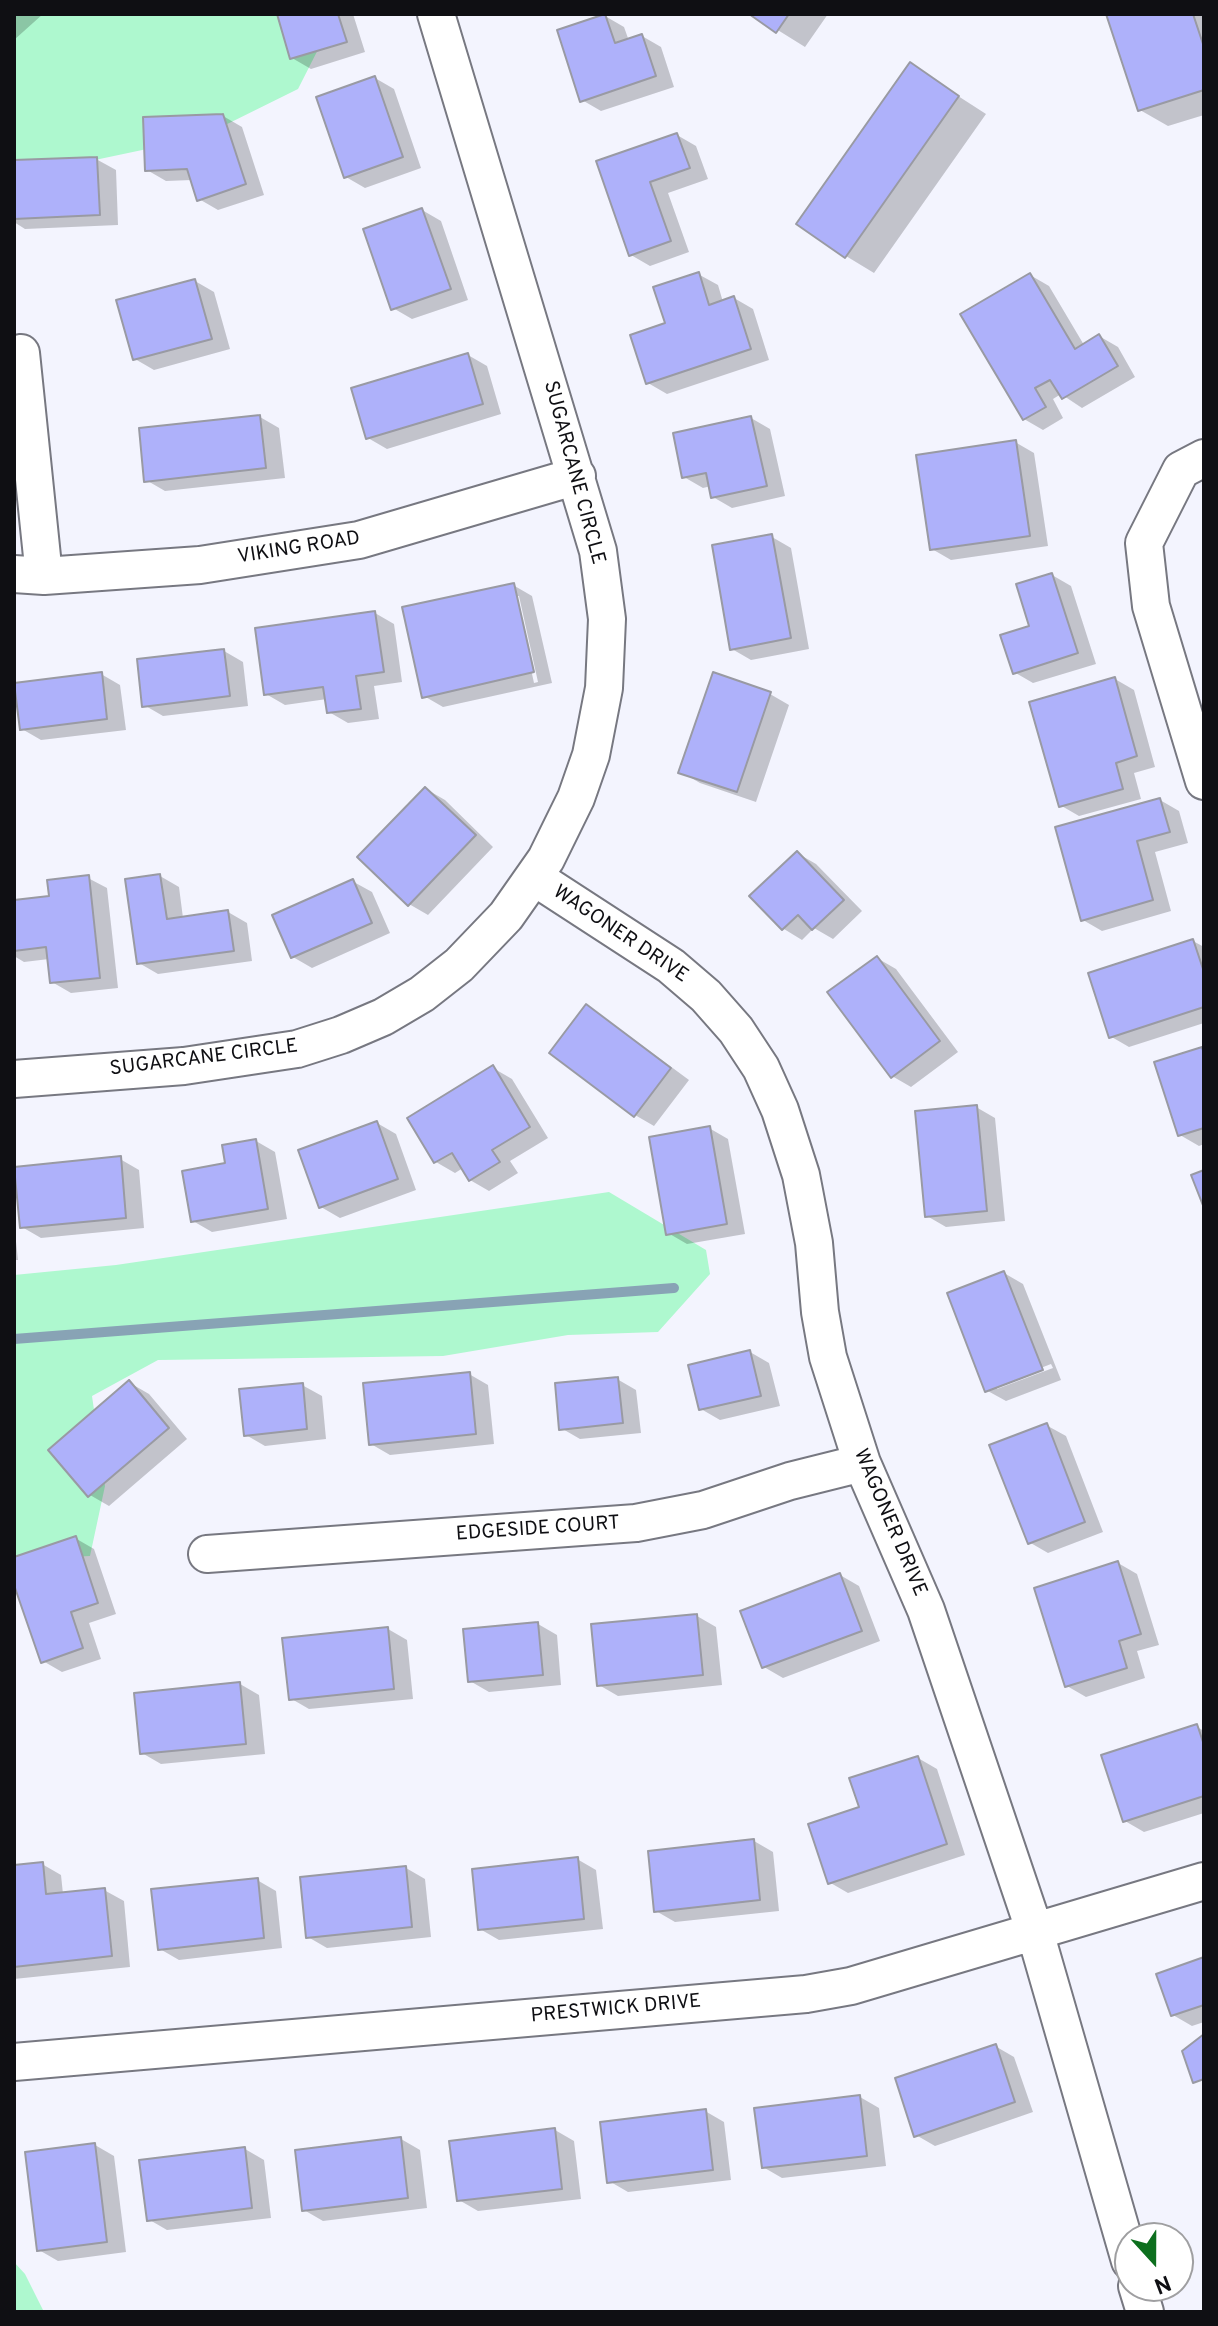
<!DOCTYPE html>
<style>
body{margin:0}
#map{position:relative;width:1218px;height:2326px;overflow:hidden;background:#f3f4fe;font-family:Overpass,sans-serif}
canvas{display:block}
.frame{position:absolute;inset:0;border:16px solid #0f0f13;pointer-events:none}
.north{position:absolute;left:1114px;top:2222px;width:80px;height:80px;box-sizing:border-box;background:#fff;border:2px solid #9f9fa1;border-radius:50%;rotate:159deg;font-size:22px;font-weight:700;line-height:32px;text-align:center;color:#0f0f13}
.north::after{content:'';display:block;margin:auto;width:28px;height:36px;background:#0d6f1e;clip-path:polygon(50% 0,100% 100%,50% 72%,0 100%)}
</style>
<div id="map">
<canvas width="1218" height="2326"></canvas>
<div class="frame"></div>
<div class="north">N</div>
</div>
<script>
const ctx = document.querySelector('canvas').getContext('2d');
ctx.lineJoin = 'round';
function fillPath(path, color) { ctx.fillStyle = color; ctx.fill(path, 'evenodd'); }
const toPath = rows => new Path2D(rows.map(r => 'M' + r).join(''));
function trace(path, color, width, dash) { ctx.strokeStyle = color; ctx.lineWidth = width; ctx.lineCap = dash ? 'butt' : 'round'; ctx.setLineDash(dash || []); ctx.stroke(path); }
function write(font, color, halo, rows, align = 'center') {
  ctx.font = font + ' Overpass,sans-serif'; ctx.lineWidth = 6; ctx.setLineDash([]); ctx.textBaseline = 'middle'; ctx.strokeStyle = halo; ctx.fillStyle = color; for (const [text, x, y, turn = 0] of rows) {
    ctx.save(); ctx.translate(x, y); ctx.rotate((+turn || 0) * Math.PI / 180); ctx.textAlign = isNaN(turn) ? turn : align; if (halo) ctx.strokeText(text, 0, 0); ctx.fillText(text, 0, 0); ctx.restore();
  }
}
fillPath(toPath([
 [14,14,330,14,331,24,298,89,199,138,76,164,14,221],
 [609,1192,706,1250,710,1274,658,1332,568,1335,443,1356,158,1360,92,1396,105,1486,90,1556,14,1560,14,1275,116,1265],
 [14,2262,25,2274,44,2312,14,2312]
]), '#aef8cf');
fillPath(toPath([
 [14,14,43,14,14,40],
 [279,14,353,14,365,52,311,69,292,58],
 [752,14,828,14,805,47],
 [1108,14,1204,14,1204,115,1168,126,1140,110],
 [605,16,624,27,629,41,642,36,661,47,674,87,601,111,582,100],
 [910,65,986,114,874,273,846,256],
 [375,78,394,89,421,168,365,188,346,177],
 [223,116,242,127,264,195,218,210,199,199,192,180,166,181,147,170],
 [677,135,696,146,708,179,668,193,689,252,650,266,631,255,598,163],
 [96,159,116,170,118,225,25,229,14,222,14,162],
 [422,210,441,221,468,300,412,319,393,308],
 [698,274,718,285,723,302,734,298,753,309,769,360,667,394,648,383,667,325],
 [1030,275,1049,286,1084,345,1099,336,1118,347,1135,377,1082,408,1061,394,1053,399,1063,418,1043,430,1024,419],
 [195,281,214,292,230,349,154,370,135,359],
 [468,355,487,366,501,414,387,449,368,438],
 [260,417,279,428,285,478,165,491,146,480],
 [751,418,770,429,785,496,732,508,713,497,711,486,703,488,684,477],
 [1015,442,1034,453,1048,546,951,560,932,549],
 [772,537,791,548,809,649,751,660,732,649],
 [1052,575,1071,586,1096,664,1033,683,1014,672],
 [513,585,532,596,552,683,443,707,424,696],
 [515,596,519,596,538,682,534,683],
 [375,613,394,624,402,682,374,686,379,719,348,723,329,712,327,699,285,705,266,694],
 [224,651,243,662,248,706,163,716,144,705],
 [101,674,120,685,126,730,41,740,22,729],
 [1115,679,1134,690,1155,767,1134,773,1141,799,1079,816,1060,805],
 [770,694,789,705,756,802,700,783,681,772],
 [426,789,445,800,493,847,428,915,409,904],
 [1160,800,1179,811,1188,843,1155,852,1171,911,1102,931,1083,920],
 [797,853,816,864,862,911,833,939,814,928,802,940,784,929,752,896],
 [160,876,179,887,183,918,228,912,247,923,252,961,158,974,139,963],
 [88,878,107,888,118,988,71,993,52,982,49,959,24,962,14,956,14,902,51,898],
 [352,881,372,892,390,933,312,968,293,957],
 [1193,941,1204,947,1204,1023,1129,1047,1110,1036],
 [877,958,896,969,958,1052,911,1087,892,1076],
 [587,1007,605,1018,689,1080,654,1126,635,1115],
 [1201,1049,1204,1050,1204,1144,1199,1146,1180,1135],
 [493,1068,512,1079,548,1138,510,1161,518,1173,489,1191,470,1180,463,1168,455,1173,436,1162],
 [976,1107,995,1118,1005,1221,946,1227,927,1216],
 [377,1123,396,1134,416,1190,340,1218,321,1207],
 [709,1128,728,1139,745,1234,687,1244,668,1233],
 [256,1141,275,1152,287,1219,212,1232,193,1221,227,1165],
 [120,1159,139,1170,144,1228,41,1238,22,1227],
 [14,1223,18,1260,14,1260],
 [1004,1273,1023,1284,1061,1380,1006,1401,986,1390],
 [1051,1364,1053,1368,997,1389,997,1385],
 [750,1352,769,1363,780,1406,720,1420,701,1409],
 [469,1374,488,1385,494,1444,390,1455,371,1444],
 [617,1379,636,1390,641,1433,580,1439,561,1428],
 [130,1383,149,1394,187,1439,109,1506,90,1495],
 [302,1385,322,1396,326,1439,265,1446,246,1435],
 [1046,1425,1066,1436,1103,1532,1048,1553,1029,1542],
 [75,1538,94,1549,116,1614,89,1623,101,1659,62,1672,43,1661,14,1578,14,1559],
 [1118,1563,1137,1574,1159,1645,1137,1651,1145,1678,1086,1697,1067,1686],
 [840,1575,859,1586,880,1641,783,1678,764,1667],
 [697,1616,716,1627,722,1685,618,1696,599,1685],
 [538,1624,557,1635,561,1685,489,1692,470,1681],
 [388,1629,407,1640,413,1699,309,1709,290,1698],
 [240,1684,259,1695,265,1754,161,1764,142,1753],
 [1197,1727,1204,1731,1204,1813,1144,1832,1125,1821],
 [918,1758,937,1769,965,1855,848,1893,829,1882,861,1809],
 [754,1841,773,1852,779,1911,675,1922,656,1911],
 [577,1859,596,1870,603,1929,499,1940,480,1929],
 [42,1864,61,1875,63,1894,104,1890,124,1901,130,1967,14,1979,14,1867],
 [406,1868,425,1879,431,1937,327,1948,308,1937],
 [257,1880,276,1891,282,1948,179,1960,160,1949],
 [1204,1960,1204,2022,1192,2026,1173,2015],
 [995,2046,1014,2057,1033,2112,935,2146,916,2135],
 [860,2097,879,2108,886,2166,782,2178,763,2167],
 [705,2111,724,2122,731,2180,628,2192,609,2181],
 [555,2130,574,2141,581,2199,478,2211,459,2200],
 [401,2139,420,2150,427,2208,323,2221,304,2210],
 [95,2145,114,2156,126,2252,58,2261,39,2250],
 [245,2149,264,2160,271,2218,167,2230,148,2219]
]), '#0003');
trace(toPath([
 [14,1339,674,1288]
]), '#88a3b5', 10);
const building = toPath([
 [277,14,338,14,347,42,290,59,277,14],
 [605,14,615,43,642,34,656,76,580,102,557,30,605,14],
 [749,14,789,14,776,33,749,14],
 [1106,14,1193,14,1204,47,1204,90,1138,111,1106,14],
 [910,62,959,96,845,258,796,224,910,62],
 [375,76,403,157,344,178,316,97,375,76],
 [223,114,246,184,197,201,187,169,145,171,143,117,223,114],
 [677,133,690,168,650,182,671,241,629,256,596,161,677,133],
 [97,157,100,215,14,219,14,160,97,157],
 [422,208,451,289,391,310,363,229,422,208],
 [699,272,709,305,734,296,751,349,646,384,630,335,665,323,653,287,699,272],
 [1030,273,1075,349,1099,334,1118,366,1062,399,1050,380,1035,388,1046,407,1023,420,960,314,1030,273],
 [195,279,212,339,133,360,116,300,195,279],
 [468,353,483,404,366,439,351,388,468,353],
 [260,415,266,468,144,482,139,428,260,415],
 [751,416,767,486,711,498,706,473,682,478,673,433,751,416],
 [1016,440,1030,536,930,550,916,455,1016,440],
 [772,534,791,638,730,650,712,545,772,534],
 [1052,573,1078,653,1013,674,1000,635,1029,626,1016,584,1052,573],
 [514,583,534,672,422,698,402,607,514,583],
 [375,611,384,672,356,676,361,709,327,713,323,687,264,695,255,628,375,611],
 [224,649,230,696,142,707,137,659,224,649],
 [102,672,107,719,20,730,14,683,102,672],
 [713,672,771,692,737,792,678,773,713,672],
 [1115,677,1137,756,1116,763,1123,789,1059,807,1029,702,1115,677],
 [425,787,476,835,408,906,357,857,425,787],
 [1160,798,1170,832,1137,841,1153,900,1081,921,1055,827,1160,798],
 [797,851,844,900,812,930,798,915,782,930,749,896,797,851],
 [160,874,167,919,228,910,234,951,137,964,125,879,160,874],
 [89,875,100,978,50,983,46,947,14,951,14,900,49,896,47,880,89,875],
 [353,879,372,923,291,958,272,915,353,879],
 [1193,939,1204,972,1204,1007,1109,1038,1088,973,1193,939],
 [877,956,940,1041,891,1078,827,992,877,956],
 [586,1004,671,1068,634,1117,549,1053,586,1004],
 [1202,1047,1204,1054,1204,1128,1178,1136,1154,1062,1202,1047],
 [493,1065,530,1127,492,1150,500,1162,469,1181,452,1153,434,1163,407,1118,493,1065],
 [977,1105,987,1211,925,1217,915,1111,977,1105],
 [377,1121,398,1179,319,1208,298,1150,377,1121],
 [710,1126,727,1224,666,1235,649,1137,710,1126],
 [256,1139,268,1209,191,1222,182,1171,225,1163,222,1145,256,1139],
 [121,1156,126,1218,20,1228,14,1167,121,1156],
 [1204,1170,1204,1208,1191,1175,1204,1170],
 [1004,1271,1043,1370,985,1392,947,1293,1004,1271],
 [750,1350,761,1396,699,1410,688,1365,750,1350],
 [470,1372,476,1434,369,1445,363,1383,470,1372],
 [618,1377,623,1423,559,1430,555,1383,618,1377],
 [129,1380,169,1428,88,1497,48,1450,129,1380],
 [303,1383,307,1429,244,1436,239,1389,303,1383],
 [1047,1423,1085,1522,1028,1544,989,1445,1047,1423],
 [76,1536,98,1603,71,1612,83,1648,41,1663,14,1585,14,1557,76,1536],
 [1118,1561,1141,1634,1119,1641,1127,1668,1065,1687,1034,1588,1118,1561],
 [840,1573,862,1631,762,1668,740,1611,840,1573],
 [697,1614,703,1675,597,1686,591,1624,697,1614],
 [538,1622,543,1675,468,1682,463,1629,538,1622],
 [388,1627,394,1689,289,1700,282,1638,388,1627],
 [240,1682,246,1744,140,1754,134,1693,240,1682],
 [1197,1724,1204,1745,1204,1796,1123,1822,1101,1755,1197,1724],
 [918,1756,947,1844,828,1884,808,1824,859,1807,849,1778,918,1756],
 [754,1839,760,1900,654,1912,648,1851,754,1839],
 [578,1857,584,1919,478,1930,472,1869,578,1857],
 [43,1862,46,1894,105,1888,112,1956,14,1967,14,1865,43,1862],
 [406,1866,412,1927,306,1938,300,1877,406,1866],
 [258,1878,264,1938,158,1950,151,1889,258,1878],
 [1204,1957,1204,2005,1171,2016,1156,1974,1204,1957],
 [1204,2034,1204,2079,1193,2083,1182,2051,1204,2034],
 [996,2044,1015,2102,914,2137,895,2078,996,2044],
 [860,2095,867,2156,762,2168,754,2108,860,2095],
 [706,2109,713,2170,607,2183,600,2122,706,2109],
 [555,2128,562,2189,457,2201,449,2141,555,2128],
 [401,2137,408,2198,302,2211,295,2150,401,2137],
 [95,2143,107,2242,37,2251,25,2152,95,2143],
 [245,2147,252,2208,147,2221,139,2160,245,2147]
]);
fillPath(building, '#aeb1fa');
trace(building, '#999aa3', 2);
const street = toPath([
 [21,353,44,576],
 [1204,458,1181,470,1144,543,1151,606,1204,781],
 [14,574,44,576,200,565,359,540,577,476],
 [534,877,671,966,706,996,736,1030,761,1068,780,1110,801,1175,814,1243,820,1312,828,1357,862,1463,926,1610,1035,1932,1130,2261],
 [14,1079,184,1066,297,1049,341,1035,383,1017,422,994,459,965,506,916,546,859,576,798,591,755,604,688,607,619,598,551,436,14],
 [207,1554,636,1523,703,1510,790,1481,862,1463],
 [14,2062,806,1994,851,1986,1204,1881],
 [1137,2286,1145,2312]
]);
trace(street, '#777881', 40);
trace(street, '#fff', 36);
write('20px', '#0f0f13', '#fff', [
 ["SUGARCANE CIRCLE",573,473,75],
 ["VIKING ROAD",299,549,-9],
 ["WAGONER DRIVE",620,935,34],
 ["SUGARCANE CIRCLE",204,1059,-7],
 ["WAGONER DRIVE",889,1523,67],
 ["EDGESIDE COURT",538,1530,-4],
 ["PRESTWICK DRIVE",616,2010,-5]
]);
</script>
